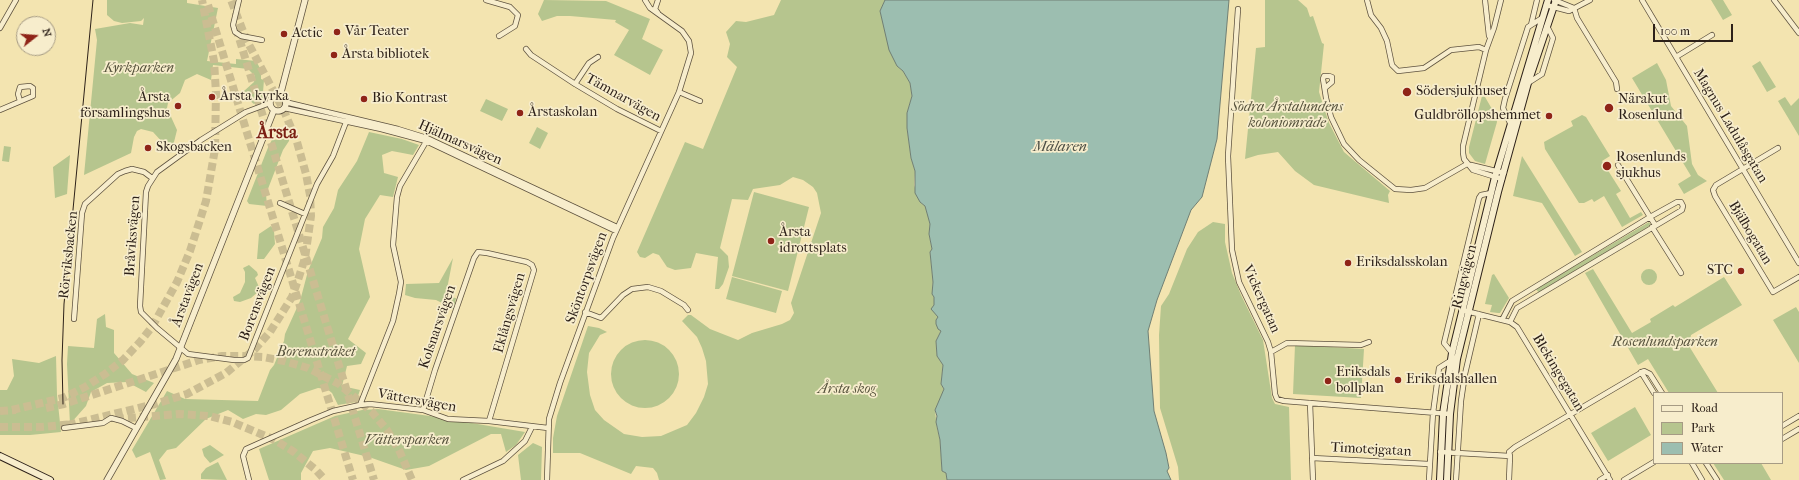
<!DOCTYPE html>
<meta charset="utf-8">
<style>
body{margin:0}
#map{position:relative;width:1799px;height:480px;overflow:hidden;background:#f3e4b0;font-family:"IM FELL French Canon",serif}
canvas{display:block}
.legend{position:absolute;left:1653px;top:392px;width:130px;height:72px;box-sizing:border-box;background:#f7edcc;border:1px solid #a69b84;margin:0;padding:5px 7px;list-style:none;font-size:12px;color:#2d2119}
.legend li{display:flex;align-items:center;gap:8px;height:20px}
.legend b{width:20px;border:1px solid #a69b84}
.north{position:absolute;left:16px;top:16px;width:40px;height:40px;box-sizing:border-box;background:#f7edcc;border:1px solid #a69b84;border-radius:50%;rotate:73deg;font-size:11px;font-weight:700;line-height:16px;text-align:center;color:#2d2119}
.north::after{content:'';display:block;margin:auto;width:14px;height:18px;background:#8f2418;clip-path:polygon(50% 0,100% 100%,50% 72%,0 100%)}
.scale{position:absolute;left:1653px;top:24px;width:80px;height:18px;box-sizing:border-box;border:2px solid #2d2119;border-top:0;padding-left:5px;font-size:12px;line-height:14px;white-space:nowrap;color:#2d2119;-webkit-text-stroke:3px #f7edcc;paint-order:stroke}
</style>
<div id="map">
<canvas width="1799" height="480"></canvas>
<ul class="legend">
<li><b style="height:5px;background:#f7edcc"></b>Road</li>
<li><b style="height:11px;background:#b6c58e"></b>Park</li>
<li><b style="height:11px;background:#9cbeb0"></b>Water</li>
</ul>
<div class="north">N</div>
<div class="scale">100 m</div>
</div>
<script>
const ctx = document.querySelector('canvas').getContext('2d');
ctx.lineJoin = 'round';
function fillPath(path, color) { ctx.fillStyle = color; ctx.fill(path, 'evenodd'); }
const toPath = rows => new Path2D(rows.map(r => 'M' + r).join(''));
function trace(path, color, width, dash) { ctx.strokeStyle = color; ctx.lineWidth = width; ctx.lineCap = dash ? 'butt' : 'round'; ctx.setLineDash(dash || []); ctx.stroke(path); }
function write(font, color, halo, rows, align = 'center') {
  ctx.font = font + ' "IM FELL French Canon",serif'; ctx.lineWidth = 3.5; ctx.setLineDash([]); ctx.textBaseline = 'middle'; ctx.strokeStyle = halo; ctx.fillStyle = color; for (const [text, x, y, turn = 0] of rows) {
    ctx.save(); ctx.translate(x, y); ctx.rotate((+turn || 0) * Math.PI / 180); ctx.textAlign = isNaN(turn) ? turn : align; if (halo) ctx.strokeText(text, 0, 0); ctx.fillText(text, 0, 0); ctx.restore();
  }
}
fillPath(toPath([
 [107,0,187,0,187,3,218,8,207,61,236,64,236,59,256,61,261,70,261,79,264,80,263,92,269,95,254,104,245,97,244,91,254,82,255,76,248,69,213,65,211,80,197,74,185,80,180,93,168,103,167,108,177,130,174,142,175,151,170,153,164,150,164,144,153,132,141,129,137,131,134,137,131,153,84,175,97,40,95,29,130,23,143,25,144,18,141,21,122,23,114,21,107,15],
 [544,0,606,1,650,19,642,39,663,50,650,75,614,55,629,30,615,22,616,20,570,16,557,16,542,21,538,14],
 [781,0,885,0,880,11,897,66,903,71,910,83,912,96,907,113,907,128,911,158,915,171,914,185,920,202,925,206,928,214,930,224,929,234,932,249,930,252,933,282,932,288,934,297,934,305,933,306,938,317,941,331,936,341,937,356,943,365,941,384,944,389,943,394,935,410,937,428,940,440,942,471,946,473,947,480,659,480,657,473,653,468,636,466,631,474,580,453,553,453,553,438,557,416,588,326,599,328,607,332,600,335,589,353,587,372,590,395,595,410,604,420,624,434,642,437,661,436,687,425,696,413,704,397,708,384,706,361,702,348,697,337,682,321,688,315,691,315,710,329,738,340,752,333,782,324,790,320,794,313,791,303,821,213,817,193,813,187,803,180,793,177,780,185,753,189,748,200,732,199,720,248,728,256,729,267,723,284,719,289,715,289,718,257,696,253,691,268,675,270,667,267,659,255,653,253,645,258,640,257,637,252,685,142,703,149,737,67,727,57,730,44,726,32,736,21,746,22,774,15],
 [1265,0,1298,0,1307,8,1310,17,1313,16,1322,43,1324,44,1319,92,1329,123,1344,152,1390,191,1388,195,1389,203,1314,185,1295,171,1278,152,1258,155,1245,159,1256,48,1265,47],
 [1711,0,1723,0,1732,15,1723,20],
 [1760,61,1776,87,1767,92,1752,66],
 [1657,63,1666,80,1671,106,1687,126,1692,164,1698,175,1707,181,1684,194,1678,184,1691,176,1632,78],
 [1482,96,1485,97,1496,116,1497,122,1485,164,1475,161,1469,153,1469,147],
 [1785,97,1791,106,1799,98,1799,136,1778,101],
 [486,99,508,109,502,121,480,111],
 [1582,115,1586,117,1610,156,1602,161,1621,191,1616,194,1630,218,1641,212,1643,215,1622,227,1604,196,1594,202,1592,199,1584,203,1579,203,1545,149,1544,142,1573,126,1571,121],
 [537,127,548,133,540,149,529,143],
 [369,132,402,139,419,145,413,155,392,151,382,155,384,173,398,177,393,197,380,195,365,219,359,249,370,297,348,339,366,353,361,364,347,366,342,386,360,390,356,402,338,405,332,393,327,389,318,388,300,394,281,410,266,415,256,414,243,419,228,410,206,419,176,448,167,450,159,460,166,479,160,480,150,452,136,458,132,450,167,391,185,399,258,401,270,370,274,365,284,341,285,334,300,301,308,271,322,238,323,227,334,208,338,190,357,161],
 [290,133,289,141,283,150,266,194,267,206,249,204,247,201,269,145,272,140,283,139],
 [4,146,11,147,9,162,2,161],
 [70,155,67,194,55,198,53,167],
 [1522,156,1582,252,1575,256,1542,203,1513,196],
 [754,192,809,207,788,291,732,276],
 [1213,222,1225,224,1225,242,1232,273,1241,295,1263,340,1272,398,1275,404,1289,407,1291,480,1179,480,1178,467,1160,408,1159,335,1161,306,1169,294,1187,249,1198,232],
 [1649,222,1651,225,1539,293,1536,289],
 [271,226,274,231,275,244,264,259,257,259,259,234],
 [453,258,446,294,448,297,456,298,454,309,446,308,442,303,436,300,415,298,405,295,406,284,439,283],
 [249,265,257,272,258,275,255,278,259,287,268,294,259,291,251,298,240,302,234,301,233,297,240,293,245,282,245,272,243,268],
 [1593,269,1632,333,1651,322,1650,319,1673,305,1675,307,1724,277,1742,305,1691,335,1689,346,1718,393,1669,393,1648,359,1638,365,1585,273],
 '1641 277a8 8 0 1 1 16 0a8 8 0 1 1-16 0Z',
 [1494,274,1509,298,1500,313,1498,313,1490,312,1492,305,1485,304,1492,275],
 [732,277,782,291,776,313,726,299],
 [1796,307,1799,312,1799,363,1773,320],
 [105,314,106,327,114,330,114,353,132,374,154,383,146,392,127,382,107,383,91,392,86,406,70,424,67,364,68,346,94,348,97,319],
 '611 374a34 34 0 1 1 68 0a34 34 0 1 1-68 0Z',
 [1295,345,1364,349,1361,398,1293,394],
 [56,356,57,395,61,432,30,435,0,435,0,390,7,390,14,376,12,359,39,363],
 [1635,407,1651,435,1608,461,1591,433],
 [378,409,430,416,525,432,516,445,506,452,501,434,491,434,429,466,406,470,369,457,330,448,313,451,301,473,301,480,269,480,259,449,335,416,362,410],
 [533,443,542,447,541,480,521,480,518,455],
 [210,445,224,455,210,463,204,456,202,449],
 [218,462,227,480,201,479,201,474,206,468],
 [1713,463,1761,463,1771,480,1724,480]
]), '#b6c58e');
const water = toPath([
 [885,0,1229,0,1217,139,1202,197,1191,210,1157,300,1148,331,1154,411,1166,453,1169,468,1167,471,1171,480,947,480,946,473,942,471,940,440,936,422,937,416,935,410,944,389,941,384,943,365,937,356,936,341,941,331,938,329,936,324,936,320,938,317,931,309,934,305,934,297,932,294,933,282,930,252,932,249,929,234,930,224,925,206,920,202,915,193,915,171,911,158,907,128,907,113,912,96,910,83,903,71,897,66,889,50,880,11,885,0]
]);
fillPath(water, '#9cbeb0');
trace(water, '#707f74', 1);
trace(toPath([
 [208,5,353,480],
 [236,28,374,480],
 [46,408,64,404,199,360,222,356,241,356,263,357,284,361,308,368,339,384,372,412,387,430,399,450,412,480],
 [12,410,63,398,85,387,105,374,123,360,140,342,152,327,177,282,190,251,206,201,215,149,216,93,214,61,202,0],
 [0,411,16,410],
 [116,419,179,414,209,416,232,422,275,440,294,452,316,470,325,480],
 [68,425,155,404,187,394,226,373,255,349,270,332,292,297,298,280,305,258,311,216,310,195,306,174,297,142,284,111,246,39,231,0],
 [0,427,42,427,73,424]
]), '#cbbd92', 8, [8, 4]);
const minor = toPath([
 [239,0,233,25,235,32,241,36,262,40],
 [486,0,510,7,518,15,515,26,499,36],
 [1367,0,1371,15,1381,28,1387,41,1392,65,1398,71,1424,68,1451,50,1479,47,1486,50],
 [1485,0,1489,36],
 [1501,0,1494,28,1486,50,1463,146,1463,153,1464,159,1473,170,1502,179],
 [1554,0,1574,8],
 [1642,0,1799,263],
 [1774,0,1799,33],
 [1546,5,1569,11,1590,0],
 [1574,8,1577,18,1616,82,1617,89],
 [1238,9,1228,156,1232,250,1239,282,1268,342,1271,352,1275,394,1277,399,1284,401,1450,414],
 [658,13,655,9,658,0],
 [1531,25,1537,0],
 [0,28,16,0],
 [526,49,531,55,575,84,617,109,661,131],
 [1676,57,1712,35],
 [1528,83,1542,74,1553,38,1547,26],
 [575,84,589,63,598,57],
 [1325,88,1332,82,1332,77,1329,76,1324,76,1323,79,1326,98,1331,117,1344,144,1359,160,1395,189,1411,190,1425,188,1467,164],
 [679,92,700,101],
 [285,102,398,129,427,138,617,227],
 [270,103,246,112,201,140,157,172,148,186,146,192,140,306,141,312,157,328,188,354,234,360,244,360,248,358,317,184,333,156,348,117],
 [284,108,381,129,426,141,616,231],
 [0,110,33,96,33,88,30,86,20,87,18,94,20,101],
 [1510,123,1503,108,1505,99,1528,27,1542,18],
 [1778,148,1716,185,1713,190,1715,196,1773,292,1799,277],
 [1467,164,1504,173],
 [1618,165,1655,225],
 [280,203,305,214],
 [1652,227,1681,273],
 [1462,310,1510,322,1517,327,1610,480],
 [585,312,601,318,623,295,632,289,648,287,661,291,684,305,688,310],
 [74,319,82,213,85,204,118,174,125,171,132,169,144,172,152,178],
 [1502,320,1512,301,1650,217,1677,202,1681,202,1683,206,1682,210,1517,308,1510,322],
 [1271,352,1287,343,1361,345,1369,342],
 [1452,353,1444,343,1479,198,1481,195,1491,193],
 [1641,372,1654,393],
 [1310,403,1313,480],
 [360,405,393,321,399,294,401,282,393,245,397,197,400,186,427,140],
 [423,410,435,370,474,258,478,252,487,253,527,262,532,265,534,270,489,421],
 [1782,426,1799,416],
 [64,428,103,423,111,418,122,421,136,428],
 [1782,439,1799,429],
 [1440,452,1510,456,1509,452,1515,447,1644,371,1650,374,1662,393],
 [1312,458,1429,464],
 [1692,463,1702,480],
 [1706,463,1717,480],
 [249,480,243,456,246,449,311,420,333,411,360,405,370,404,423,410,448,419,489,421,548,428],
 [463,480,503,461,525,441,532,427],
 [547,480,549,419,560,383,613,238,679,92,691,53,689,41,682,31,650,8,645,0],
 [1429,480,1433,413,1439,368,1450,361],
 [1456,480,1461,401,1465,374,1479,314],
 [1509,480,1510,456],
 [1600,480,1608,475],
 [1624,480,1654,462]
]);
const tertiary = toPath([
 '270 103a8 8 0 1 1 16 0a8 8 0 1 1-16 0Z',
 [280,96,305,0],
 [107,480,176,359,274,110]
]);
const secondary = toPath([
 [0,456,50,480],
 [1440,480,1443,414,1452,353,1495,177,1548,0],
 [1447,480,1450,414,1457,359,1498,192,1528,83,1556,0]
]);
trace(minor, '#5e523f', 6);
trace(tertiary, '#5e523f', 7);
trace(secondary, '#2d2119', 8);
trace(minor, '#f7edcc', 4.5);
trace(tertiary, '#f7edcc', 5.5);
trace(secondary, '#f7edcc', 6);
trace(toPath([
 [63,404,62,360,64,304,93,0]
]), '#2d2119', 1);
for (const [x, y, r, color] of [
 [337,32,4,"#8f2418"],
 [284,34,4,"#8f2418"],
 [334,55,4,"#8f2418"],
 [1407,92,5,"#8f2418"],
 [212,97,4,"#8f2418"],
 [364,99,4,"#8f2418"],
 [178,106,4,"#8f2418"],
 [1609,108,5,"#8f2418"],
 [520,113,4,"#8f2418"],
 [1549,116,4,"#8f2418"],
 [148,148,4,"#8f2418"],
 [1607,166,5,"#8f2418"],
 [771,241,4,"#8f2418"],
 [1348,263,4,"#8f2418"],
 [1741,271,4,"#8f2418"],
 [1398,380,4,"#8f2418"],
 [1328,381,4,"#8f2418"]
]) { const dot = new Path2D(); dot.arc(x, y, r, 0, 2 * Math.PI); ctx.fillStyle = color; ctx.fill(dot); trace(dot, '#f7edcc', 1.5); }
write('14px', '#2d2119', '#f7edcc', [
 ["Vår Teater",345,32],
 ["Actic",292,34],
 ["Årsta bibliotek",342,55],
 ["Södersjukhuset",1416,92],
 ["Årsta kyrka",220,97],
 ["Årsta",170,98,"right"],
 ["församlingshus",170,114,"right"],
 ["Bio Kontrast",372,99],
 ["Närakut",1618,100],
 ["Rosenlund",1618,116],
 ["Årstaskolan",528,113],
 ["Guldbröllopshemmet",1541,116,"right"],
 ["Skogsbacken",156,148],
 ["Rosenlunds",1616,158],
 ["sjukhus",1616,174],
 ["Årsta",779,233],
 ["idrottsplats",779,249],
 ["Eriksdalsskolan",1356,263],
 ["STC",1733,271,"right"],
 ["Eriksdals",1336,373],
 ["bollplan",1336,389],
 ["Eriksdalshallen",1406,380]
], 'left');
write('italic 14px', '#56523c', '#f7edcc', [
 ["Kyrkparken",139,69],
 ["Södra Årstalundens",1287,108],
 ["koloniområde",1287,124],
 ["Rosenlundsparken",1665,343],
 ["Borensstråket",316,353],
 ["Årsta skog",847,390],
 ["Vättersparken",407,441]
]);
write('14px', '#2d2119', '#f7edcc', [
 ["Tämnarvägen",623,98,29],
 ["Magnus Ladulåsgatan",1730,126,59],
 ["Hjälmarsvägen",460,143,24],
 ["Bjälbogatan",1750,233,59],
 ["Bråviksvägen",133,236,-86],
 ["Rörviksbacken",69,255,-84],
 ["Ringvägen",1465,277,-76],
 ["Sköntorpsvägen",587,278,-70],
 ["Årstavägen",188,295,-69],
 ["Vickergatan",1261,299,66],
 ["Borensvägen",258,304,-69],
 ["Eklångsvägen",510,313,-74],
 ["Kolsnarsvägen",438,327,-71],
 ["Blekingegatan",1558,373,59],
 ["Vättersvägen",417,401,10],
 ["Timotejgatan",1371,450,3]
]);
write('italic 15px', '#4e5046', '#f7edcc', [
 ["Mälaren",1060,147]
]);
write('bold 18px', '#7a1f14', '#f7edcc', [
 ["Årsta",277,134]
]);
</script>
